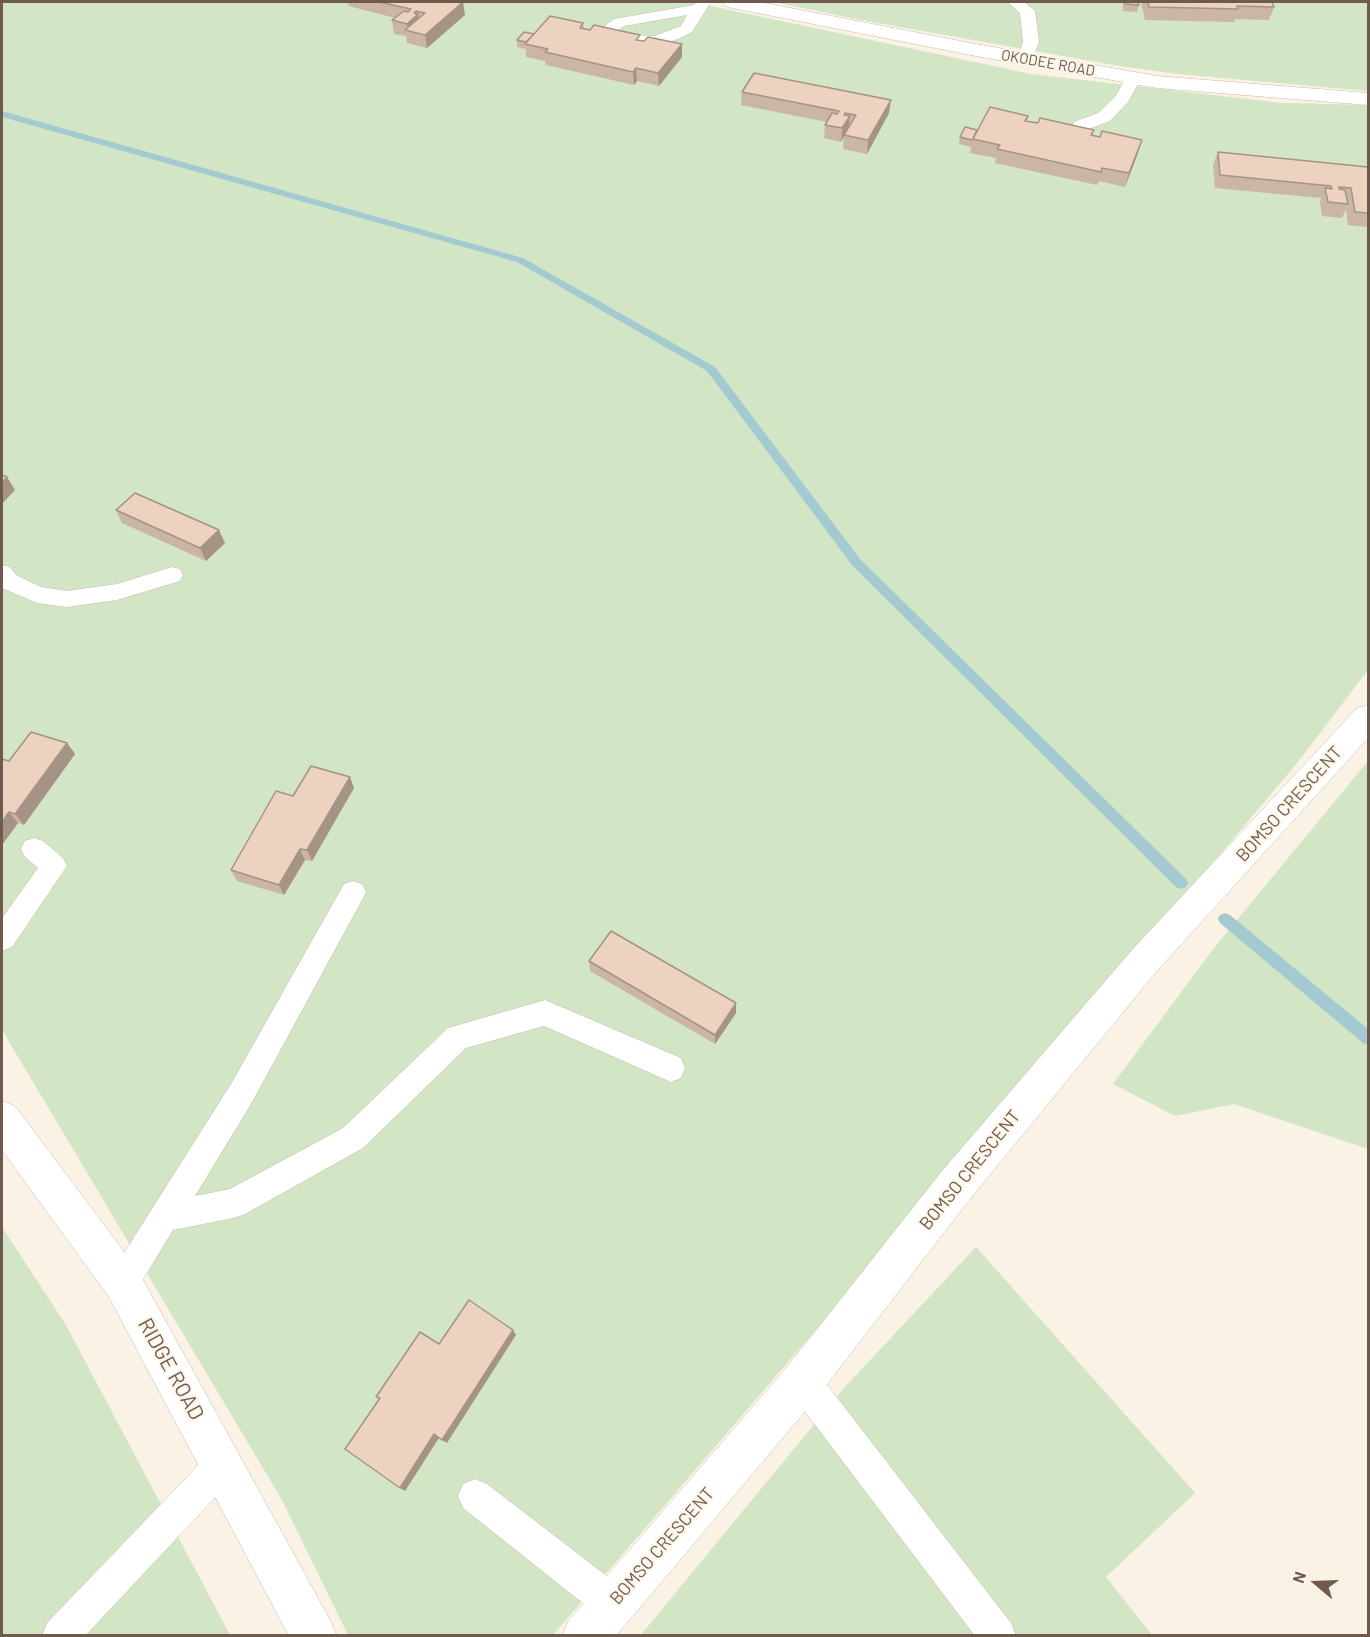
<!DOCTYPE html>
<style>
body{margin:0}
#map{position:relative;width:1370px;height:1637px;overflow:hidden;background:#faf2e5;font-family:Barlow,sans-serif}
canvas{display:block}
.frame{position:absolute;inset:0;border:3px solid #6f5a4d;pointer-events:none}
.north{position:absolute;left:1286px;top:1553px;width:60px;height:60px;-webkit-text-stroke:4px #fdf6ea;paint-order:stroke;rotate:289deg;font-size:16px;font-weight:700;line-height:24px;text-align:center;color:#6f5a4d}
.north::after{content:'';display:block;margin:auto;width:21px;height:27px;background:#6f5a4d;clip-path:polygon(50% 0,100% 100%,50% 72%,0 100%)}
</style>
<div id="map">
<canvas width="1370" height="1637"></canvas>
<div class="frame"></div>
<div class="north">N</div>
</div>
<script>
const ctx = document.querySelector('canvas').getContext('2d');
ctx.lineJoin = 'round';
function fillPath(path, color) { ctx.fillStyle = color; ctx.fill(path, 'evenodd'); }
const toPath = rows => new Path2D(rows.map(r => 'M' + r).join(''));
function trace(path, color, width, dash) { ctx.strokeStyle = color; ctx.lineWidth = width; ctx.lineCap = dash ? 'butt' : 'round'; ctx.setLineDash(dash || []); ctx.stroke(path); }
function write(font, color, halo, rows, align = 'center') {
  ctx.font = font + ' Barlow,sans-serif'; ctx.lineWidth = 4.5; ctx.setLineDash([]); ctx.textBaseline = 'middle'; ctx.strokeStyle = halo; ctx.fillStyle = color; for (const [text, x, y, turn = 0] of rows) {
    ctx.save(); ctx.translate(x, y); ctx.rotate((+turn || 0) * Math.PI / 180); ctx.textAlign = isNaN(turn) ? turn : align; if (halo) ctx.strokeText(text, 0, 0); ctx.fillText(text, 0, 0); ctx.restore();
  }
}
fillPath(toPath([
 [2,2,692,2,1031,74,1283,103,1368,105,1368,670,1298,762,1007,1108,553,1635,348,1635,282,1500,2,1030],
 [774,2,1368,2,1368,91,1178,74,1119,66,861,20],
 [1368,761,1368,1149,1234,1104,1175,1116,1113,1084,1214,948],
 [2,1227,66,1325,230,1635,2,1635],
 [976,1247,1195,1493,1106,1577,1152,1635,640,1636,844,1388]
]), '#d2e5c5');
fillPath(toPath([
 [2,111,523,258,715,367,860,559,1186,879,1188,883,1186,887,1181,889,1176,887,852,565,707,371,517,262,2,117,2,111],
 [1225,913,1230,915,1368,1029,1368,1045,1363,1043,1220,923,1218,919,1220,915,1225,913]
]), '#a3cad1');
const lane = toPath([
 [696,2,711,2,692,32,678,39,655,46,633,45,606,37,600,30,614,19,694,5,696,2],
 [687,15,681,26,654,36,634,35,617,31,624,26,687,15],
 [1008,2,1024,2,1035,11,1039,42,1031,62,1025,64,1017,59,1023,42,1020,13,1008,2],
 [1134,72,1142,77,1128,102,1110,121,1086,130,1074,130,1072,126,1074,122,1098,113,1115,97,1128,74,1134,72],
 [2,565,10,567,16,575,41,587,67,591,117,584,172,567,180,569,183,575,180,581,117,600,67,607,37,603,2,588,2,565],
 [34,838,43,841,63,858,67,866,12,947,2,951,2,918,38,868,25,857,21,849,25,841,34,838],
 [353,881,362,884,366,892,362,900,251,1104,195,1196,230,1189,343,1128,448,1028,545,1000,681,1058,685,1068,681,1078,671,1082,544,1026,466,1048,363,1148,245,1214,234,1218,173,1230,134,1294,123,1299,112,1294,107,1283,112,1272,231,1084,344,884,353,881],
 [803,1365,815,1369,1011,1623,1016,1636,975,1636,791,1393,787,1381,791,1369,803,1365],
 [223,1447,235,1452,240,1464,235,1476,85,1636,42,1636,47,1623,211,1452,223,1447],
 [475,1479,487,1484,625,1590,630,1603,625,1616,612,1621,599,1616,463,1508,458,1496,463,1484,475,1479]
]);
const street = toPath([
 [722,2,759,2,976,44,1157,76,1368,93,1368,105,1157,88,976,56,732,8,725,6,722,2],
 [1368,705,1368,738,1156,972,970,1199,818,1396,616,1636,562,1636,569,1620,788,1366,942,1171,1132,950,1357,708,1368,705],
 [2,1101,15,1106,137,1269,330,1620,337,1636,289,1636,109,1297,2,1150,2,1101]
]);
trace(lane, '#c9baac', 1);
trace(street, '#c9baac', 1);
fillPath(lane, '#fff');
fillPath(street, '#fff');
fillPath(toPath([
 [348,2,461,2,465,15,427,48,407,43,406,36,394,34,392,20,395,18,349,6],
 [1123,2,1138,2,1139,5,1137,12,1123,11],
 [1141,2,1272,2,1274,7,1269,20,1235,19,1234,22,1145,20],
 [583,23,584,29,640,41,682,57,659,86,637,81,634,85,546,65,545,61,526,57,526,49,517,47,517,40],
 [742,92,889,113,867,154,843,149,844,137,841,142,824,138,825,125,827,122,741,105],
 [1028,116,1027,121,1092,135,1138,153,1125,187,1099,181,1097,185,995,163,996,158,970,153,971,146,971,147,959,144,960,137],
 [1218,152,1368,167,1368,227,1348,225,1346,209,1342,218,1322,216,1320,202,1321,198,1215,188,1213,165],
 [116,510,225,543,206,561,122,523],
 [67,743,75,754,24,825,18,823,2,845,2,759,9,761],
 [354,788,312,861,305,860,284,895,237,881,231,870,293,796],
 [589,961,736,1003,736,1013,715,1044,590,971]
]), '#cbb5a4');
fillPath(toPath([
 [463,2,465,15,427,48,425,35],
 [416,11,417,16,418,14,420,27,408,31,407,24],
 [682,44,682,57,659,86,658,73],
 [636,68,637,81,634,85,633,72],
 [891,100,889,113,867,154,868,140],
 [845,113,844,126,850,116,848,130,841,142,844,115],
 [1142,140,1138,153,1125,187,1129,173],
 [7,477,15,490,2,504,2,483],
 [219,530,225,543,206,561,200,548],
 [67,743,75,754,24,825,15,814],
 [350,777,354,788,312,861,307,850],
 [9,812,18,823,2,845,2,822],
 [300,849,305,860,284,895,279,885],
 [736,1003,736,1013,715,1044,715,1035],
 [513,1330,516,1335,447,1443,442,1440],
 [434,1434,439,1438,405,1491,400,1488]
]), '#a59386');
const building = toPath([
 [379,2,463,2,425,35,405,30,425,13,416,11,414,13,418,14,407,24,392,20,404,11,408,12,411,9,379,2],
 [1125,2,1138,2,1139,5,1125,4,1125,2],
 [1148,2,1272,2,1274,7,1237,6,1238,9,1149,7,1148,2],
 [550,16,583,23,580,28,590,30,594,25,640,35,636,40,644,41,648,37,682,44,658,73,636,68,633,72,545,52,548,49,525,44,550,16],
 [524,32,534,34,526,42,517,40,524,32],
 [754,73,891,100,868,140,844,135,856,115,845,113,844,115,850,116,842,128,825,125,832,113,837,114,839,111,742,92,754,73],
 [990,107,1028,116,1025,121,1038,123,1040,118,1094,130,1091,135,1100,137,1102,131,1142,140,1129,173,1102,168,1101,172,997,149,1000,145,973,139,990,107],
 [965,127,977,130,972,140,960,137,965,127],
 [1218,152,1368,167,1368,213,1355,212,1351,188,1339,187,1339,189,1345,190,1348,204,1328,202,1325,188,1332,189,1331,186,1220,175,1218,152],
 [2,475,7,477,2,483,2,475],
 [135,493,219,530,200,548,116,510,135,493],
 [31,732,67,743,15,814,9,812,2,822,2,759,9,761,31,732],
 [311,766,350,777,307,850,300,849,279,885,231,870,276,791,293,796,311,766],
 [611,931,736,1003,715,1035,589,961,611,931],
 [469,1300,513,1330,442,1440,434,1434,400,1488,345,1449,380,1398,376,1397,420,1332,439,1344,469,1300]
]);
fillPath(building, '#ecd2bf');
trace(building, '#a59386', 1.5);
write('15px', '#6f5a4d', '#fdf6ea', [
 ["OKODEE ROAD",1048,63,10]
]);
write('18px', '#6f5a4d', '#fdf6ea', [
 ["BOMSO CRESCENT",1289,804,-48],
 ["BOMSO CRESCENT",970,1170,-51],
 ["BOMSO CRESCENT",662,1546,-49]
]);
write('21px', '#6f5a4d', '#fdf6ea', [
 ["RIDGE ROAD",171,1369,61]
]);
</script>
